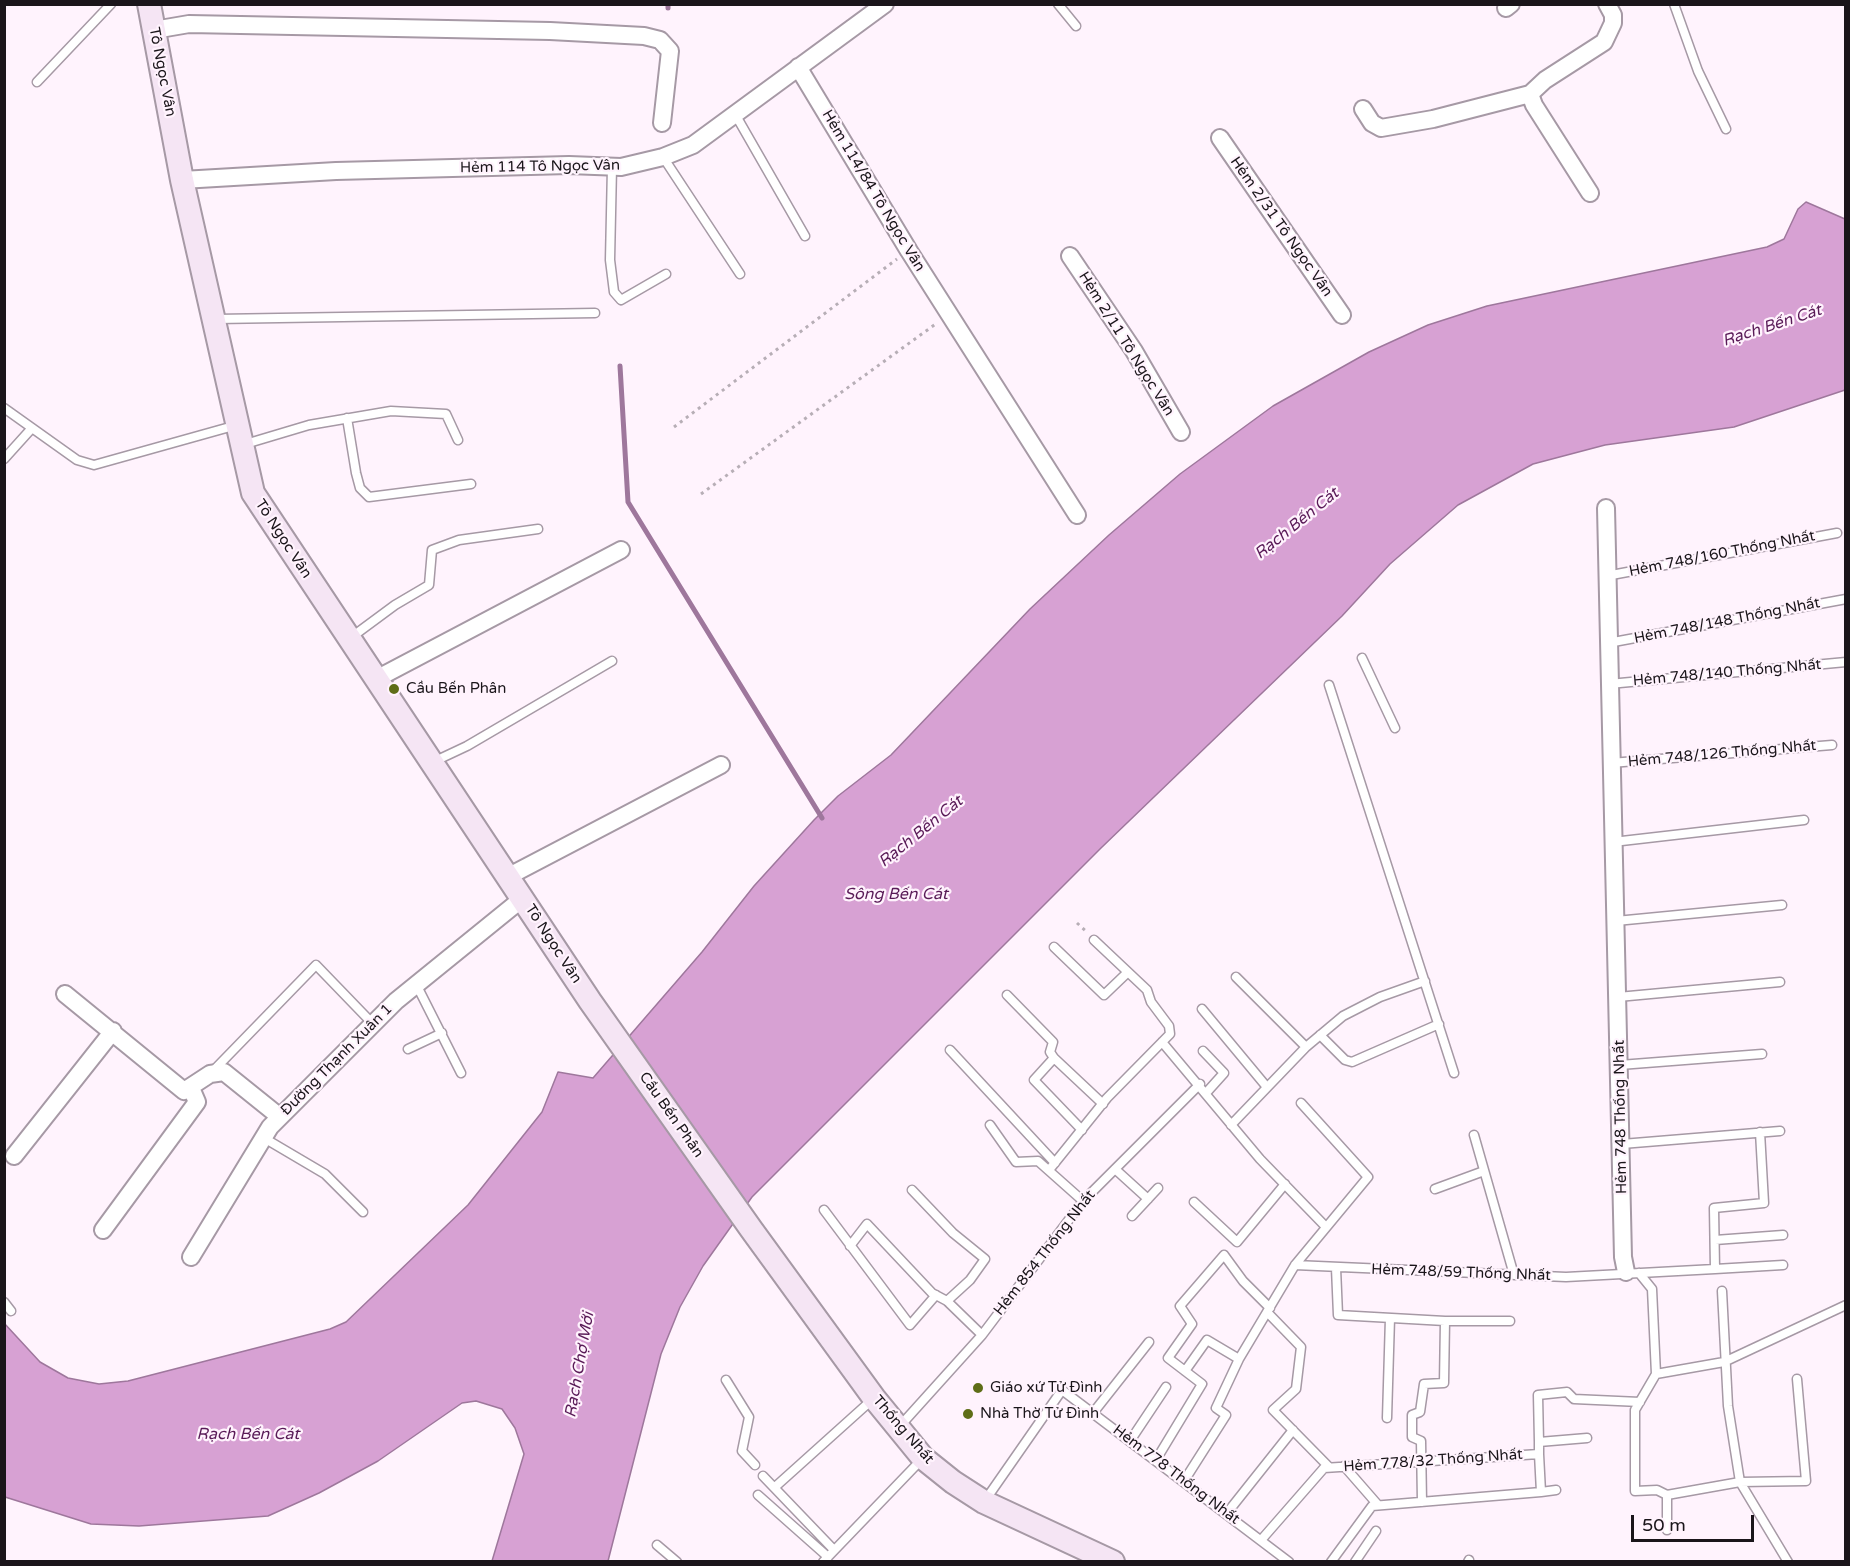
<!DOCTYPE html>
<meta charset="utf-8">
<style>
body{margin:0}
#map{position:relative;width:1850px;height:1566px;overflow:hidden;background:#fff3fd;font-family:"Varela Round",sans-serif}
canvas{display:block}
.frame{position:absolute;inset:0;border:6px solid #1a151a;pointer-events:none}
.scale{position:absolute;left:1631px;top:1515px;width:123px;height:27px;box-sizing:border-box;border:3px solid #1a151a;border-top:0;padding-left:8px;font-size:18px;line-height:21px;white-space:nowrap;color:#1a151a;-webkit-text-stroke:4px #fff3fd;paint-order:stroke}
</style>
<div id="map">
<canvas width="1850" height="1566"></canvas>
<div class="frame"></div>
<div class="scale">50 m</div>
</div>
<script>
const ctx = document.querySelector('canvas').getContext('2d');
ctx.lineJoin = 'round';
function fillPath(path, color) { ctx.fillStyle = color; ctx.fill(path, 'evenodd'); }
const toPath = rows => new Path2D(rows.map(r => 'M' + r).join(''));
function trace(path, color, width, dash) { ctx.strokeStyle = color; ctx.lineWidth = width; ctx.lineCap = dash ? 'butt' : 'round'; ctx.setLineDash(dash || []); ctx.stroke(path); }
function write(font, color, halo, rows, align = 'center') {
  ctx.font = font + ' "Varela Round",sans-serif'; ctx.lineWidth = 4.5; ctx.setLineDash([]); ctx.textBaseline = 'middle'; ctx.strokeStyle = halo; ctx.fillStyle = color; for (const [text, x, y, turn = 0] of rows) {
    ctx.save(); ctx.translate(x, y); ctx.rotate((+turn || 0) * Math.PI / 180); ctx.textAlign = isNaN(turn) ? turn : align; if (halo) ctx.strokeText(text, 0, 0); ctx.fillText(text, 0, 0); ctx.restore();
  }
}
const water = toPath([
 [1806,202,1845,219,1845,390,1734,427,1605,445,1533,464,1458,505,1390,564,1342,616,1101,848,752,1197,703,1266,680,1307,661,1354,608,1561,492,1561,524,1454,515,1428,502,1409,476,1401,462,1403,378,1461,319,1493,268,1516,139,1526,91,1524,5,1497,4,1323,40,1362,68,1378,99,1384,128,1381,330,1329,346,1322,468,1205,542,1112,558,1072,593,1078,702,952,754,886,814,820,838,796,891,755,1030,609,1109,535,1180,474,1273,406,1369,352,1428,325,1487,306,1767,247,1784,239,1798,209,1806,202]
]);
fillPath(water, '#d7a1d3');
trace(water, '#9e779c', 1.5);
trace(toPath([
 [668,4,668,8],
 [620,366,628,502,822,818]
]), '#9e779c', 5);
const service = toPath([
 [1058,4,1076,26],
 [1674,4,1698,71,1726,129],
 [37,82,111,4],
 [735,114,805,236],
 [663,157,740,274],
 [612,167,610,260,614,292,621,300,666,274],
 [216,319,595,313],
 [4,408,77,460,94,465,237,425],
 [347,418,356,473,360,488,369,497,471,484],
 [242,445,309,425,391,411,446,414,458,440],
 [4,459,32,428],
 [1606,576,1837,533],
 [349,639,395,605,429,585,432,550,459,540,538,529],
 [1608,643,1846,599],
 [1362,658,1395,728],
 [1609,684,1846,662],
 [1329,685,1454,1073],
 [433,762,467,746,612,661],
 [1611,763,1832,745],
 [1613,842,1804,820],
 [1616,921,1782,905],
 [1054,947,1104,995,1128,972],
 [416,984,461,1073],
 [1007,995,1053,1042,1050,1052,1054,1058,1103,1104],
 [1618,997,1780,982],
 [1202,1009,1266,1086],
 [1320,1035,1345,1060,1352,1062,1439,1024],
 [1162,1042,1260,1159,1326,1227],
 [1306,1047,1343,1016,1380,997,1425,981],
 [408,1049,442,1033],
 [950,1050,1055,1163],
 [1203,1051,1224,1073,1206,1093],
 [1054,1058,1034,1080,1082,1130],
 [1620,1065,1762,1054],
 [212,1072,316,965,373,1024],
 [990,1125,1016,1162,1038,1161,1083,1201],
 [1231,1125,1306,1047,1236,977],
 [1474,1135,1514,1275],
 [264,1138,325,1174,363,1212],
 [1622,1144,1780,1131],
 [1115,1169,1148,1199],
 [1049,1170,1107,1098,1170,1034,1169,1026,1151,1002,1147,990,1094,940],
 [1435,1189,1484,1171],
 [912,1190,953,1233,985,1259,970,1280,947,1301],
 [1194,1202,1237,1242,1285,1184],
 [824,1210,910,1325,936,1295],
 [1132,1216,1158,1188],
 [1715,1240,1783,1235],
 [850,1246,867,1224,932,1293,947,1301,982,1335],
 [1295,1265,1566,1277,1715,1269,1714,1208,1764,1203,1760,1132],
 [1336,1268,1338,1315,1445,1321,1444,1383,1424,1384,1420,1412,1412,1415,1412,1437,1421,1441,1422,1502],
 [1715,1269,1783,1265],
 [1639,1273,1652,1289,1656,1374],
 [1722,1291,1728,1406,1740,1482,1788,1562],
 [4,1302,11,1311],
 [1267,1312,1301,1347,1296,1389,1273,1410,1329,1467],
 [1445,1321,1510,1321],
 [1185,1371,1207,1340,1239,1359],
 [1656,1374,1635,1410,1635,1491,1657,1490,1667,1495,1740,1482,1806,1481,1797,1379],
 [1656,1374,1724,1362,1846,1305],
 [726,1380,749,1417,742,1451,755,1465],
 [1093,1413,1149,1342],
 [1387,1418,1390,1318],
 [900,1426,982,1335,1083,1201,1200,1084],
 [1130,1441,1166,1387],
 [1539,1442,1538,1395,1567,1392,1574,1399,1640,1402],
 [1156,1460,1202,1384,1168,1358,1192,1324,1180,1306,1224,1255,1243,1281,1270,1308],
 [1344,1466,1378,1505],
 [763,1476,834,1550],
 [1184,1481,1226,1415,1216,1408,1239,1359,1295,1265,1368,1177,1301,1103],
 [775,1487,874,1398],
 [1541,1492,1556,1490],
 [758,1495,828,1557],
 [1667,1495,1667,1530],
 [984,1502,1062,1390,1289,1562],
 [1227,1513,1293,1430],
 [1262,1539,1324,1468,1539,1454,1539,1442,1587,1438],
 [657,1545,677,1562],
 [823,1562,923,1458],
 [1331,1562,1372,1506,1541,1492,1539,1454],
 [1355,1562,1376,1531],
 [1468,1562,1469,1560]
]);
const minor = toPath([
 [1506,8,1511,4],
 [154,30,189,24,550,31,644,36,660,40,670,51,662,123],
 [798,67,909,251,1077,515],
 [1363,109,1372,123,1381,128,1433,119,1530,94],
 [1220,138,1342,315],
 [182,180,336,171,569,165,621,167,663,157,693,145,885,4],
 [1590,193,1534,105,1530,94,1545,80,1604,42,1613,23,1613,15,1607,4],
 [1070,256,1134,351,1181,432],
 [1606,508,1623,1257,1626,1272],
 [376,679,621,550],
 [509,876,721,765],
 [65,994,184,1091,210,1074,224,1072,280,1117],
 [14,1156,113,1031],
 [103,1230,197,1102,191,1088],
 [191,1257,270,1127,396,1001,523,898]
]);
const secondary = toPath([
 [149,4,182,180,253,493,590,1001,751,1229,874,1398,923,1458,953,1482,984,1502,1113,1562]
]);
trace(service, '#a699a5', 11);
trace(minor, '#a699a5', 20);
trace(secondary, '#a699a5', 26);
trace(toPath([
 [674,427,897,259],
 [701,494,937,323],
 [1077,923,1087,932]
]), '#b7aeb6', 3, [3, 4.5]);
trace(service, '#fff', 8);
trace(minor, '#fff', 16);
trace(secondary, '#f5e5f4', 22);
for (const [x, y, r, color] of [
 [394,689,6,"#5e6d17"],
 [978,1388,6,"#5e6d17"],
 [968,1414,6,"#5e6d17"]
]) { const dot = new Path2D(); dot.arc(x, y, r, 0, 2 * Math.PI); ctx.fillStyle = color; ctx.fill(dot); trace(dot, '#fff3fd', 2); }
write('15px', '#1a151a', '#fff3fd', [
 ["Tô Ngọc Vân",162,72,79],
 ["Hẻm 114 Tô Ngọc Vân",540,167,-1],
 ["Hẻm 114/84 Tô Ngọc Vân",873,191,59],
 ["Hẻm 2/31 Tô Ngọc Vân",1281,227,55],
 ["Hẻm 2/11 Tô Ngọc Vân",1126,344,58],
 ["Tô Ngọc Vân",283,539,57],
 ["Hẻm 748/160 Thống Nhất",1722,554,-11],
 ["Hẻm 748/148 Thống Nhất",1727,621,-11],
 ["Hẻm 748/140 Thống Nhất",1727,673,-5],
 ["Hẻm 748/126 Thống Nhất",1722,754,-5],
 ["Tô Ngọc Vân",553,944,57],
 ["Đường Thạnh Xuân 1",337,1060,-45],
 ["Cầu Bến Phân",671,1115,55],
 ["Hẻm 748 Thống Nhất",1621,1117,-91],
 ["Hẻm 854 Thống Nhất",1045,1253,-52],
 ["Hẻm 748/59 Thống Nhất",1461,1273,2],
 ["Thống Nhất",903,1430,49],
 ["Hẻm 778/32 Thống Nhất",1433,1461,-4],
 ["Hẻm 778 Thống Nhất",1176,1475,37]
]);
write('15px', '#1a151a', '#fff3fd', [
 ["Cầu Bến Phân",406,689],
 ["Giáo xứ Tử Đình",990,1388],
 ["Nhà Thờ Tử Đình",980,1414]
], 'left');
write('italic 16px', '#591a57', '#fff3fd', [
 ["Rạch Bến Cát",1772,326,-18],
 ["Rạch Bến Cát",1297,524,-39],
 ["Rạch Bến Cát",921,832,-39],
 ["Sông Bến Cát",896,895],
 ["Rạch Chợ Mới",580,1365,-80],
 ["Rạch Bến Cát",248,1435]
]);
</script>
